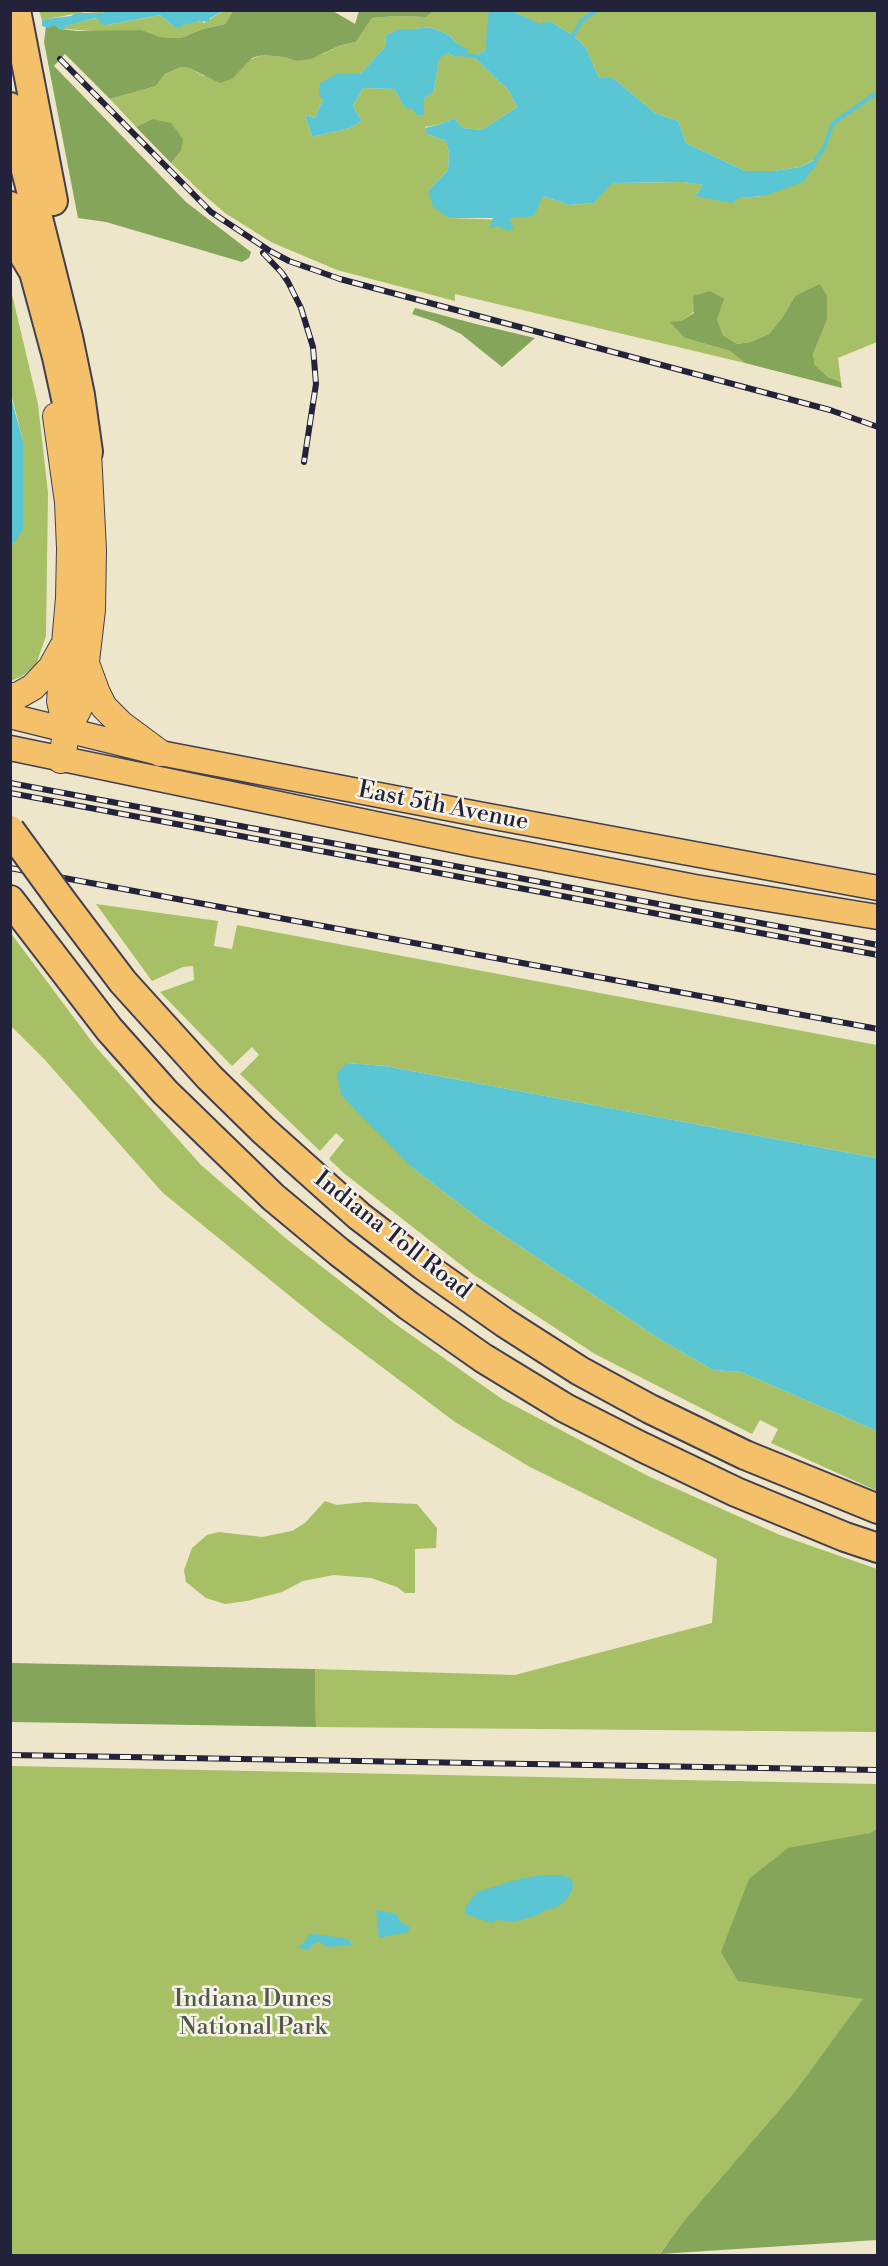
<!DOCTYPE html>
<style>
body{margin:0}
#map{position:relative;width:888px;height:2266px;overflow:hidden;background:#eee6ca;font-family:"Libre Bodoni",serif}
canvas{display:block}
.frame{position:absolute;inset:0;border:12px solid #22223b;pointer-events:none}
</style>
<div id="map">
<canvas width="888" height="2266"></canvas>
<div class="frame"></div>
</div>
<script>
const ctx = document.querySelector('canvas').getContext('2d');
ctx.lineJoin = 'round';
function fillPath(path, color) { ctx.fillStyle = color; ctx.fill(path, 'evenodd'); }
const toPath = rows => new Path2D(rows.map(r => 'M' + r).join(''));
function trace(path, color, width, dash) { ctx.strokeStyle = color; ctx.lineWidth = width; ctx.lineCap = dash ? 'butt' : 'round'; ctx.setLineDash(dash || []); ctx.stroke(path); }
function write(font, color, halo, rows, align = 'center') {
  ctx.font = font + ' "Libre Bodoni",serif'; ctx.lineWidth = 5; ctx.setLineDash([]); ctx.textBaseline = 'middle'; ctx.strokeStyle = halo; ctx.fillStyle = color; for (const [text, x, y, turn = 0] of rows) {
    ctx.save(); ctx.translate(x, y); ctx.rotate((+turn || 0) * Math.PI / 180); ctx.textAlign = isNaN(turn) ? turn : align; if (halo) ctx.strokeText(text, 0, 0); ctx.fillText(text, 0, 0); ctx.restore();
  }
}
fillPath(toPath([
 [39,11,109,11,101,13,85,12,42,20],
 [223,11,233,11,225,24,203,29,181,38,160,37,142,30,108,32,64,29,65,26,91,19,98,18,107,25,160,15,173,26,202,21,204,23],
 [434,11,502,11,499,12,488,31,485,50,474,57,509,91,517,107,482,130,463,128,454,118,441,124,425,127,427,134,446,141,449,154,448,170,428,191,449,218,509,220,543,196,569,205,594,203,611,183,683,182,703,185,695,196,739,198,764,196,817,158,800,167,774,171,745,171,686,143,678,121,655,113,613,78,599,78,586,48,574,36,550,21,540,25,512,11,877,11,877,342,838,358,841,382,828,377,815,365,813,354,827,320,795,296,782,318,769,334,751,342,737,344,723,335,717,319,694,312,681,321,685,338,730,351,745,363,455,294,455,301,337,270,271,242,225,213,204,195,171,163,181,151,152,119,136,127,110,99,156,86,165,74,181,67,189,68,204,76,263,55,283,57,296,61,323,54,341,45,356,42,372,18,395,16,426,17],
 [430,27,449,35,459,45,456,57,447,53,439,58,434,91,424,99,405,108,394,89,363,88,353,106,362,121,350,128,312,137,305,115,315,118,323,99,337,74,360,74,385,47,386,35,399,29,415,29],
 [10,286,38,404,48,493,46,636,36,665,22,676,11,681,11,545,14,543,23,441,11,394],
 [96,904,218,921,214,946,232,949,237,925,877,1045,877,1158,385,1066,347,1063,410,1166,482,1221,661,1340,713,1370,741,1372,877,1431,877,1491,771,1443,778,1429,760,1420,752,1434,595,1354,474,1275,345,1174,329,1159,344,1140,336,1133,320,1151,240,1074,259,1055,252,1047,232,1066,160,992,194,980,193,966,183,967,152,981],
 [10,932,95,1046,201,1165,289,1241,394,1323,502,1399,648,1476,780,1535,877,1569,877,1732,316,1727,315,1669,515,1675,712,1623,717,1559,530,1467,455,1422,322,1322,163,1193,45,1060,11,1026],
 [325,1501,337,1505,365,1502,417,1504,437,1528,436,1548,415,1549,415,1593,405,1593,397,1587,371,1578,334,1575,303,1581,282,1592,247,1601,225,1604,206,1598,186,1582,184,1570,192,1548,207,1535,219,1532,262,1537,292,1531,305,1523],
 [11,1766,877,1784,877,2210,680,2226,659,2255,11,2255]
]), '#a7bf65');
fillPath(toPath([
 [233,11,333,11,355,24,359,11,434,11,426,17,395,16,372,18,356,42,341,45,311,59,296,61,283,57,263,55,252,58,232,79,220,83,189,68,181,67,165,74,156,86,110,99,65,54,54,66,186,202,251,252,249,258,242,262,106,222,78,218,44,42,46,26,55,25,60,29,77,31,142,30,160,37,181,38,203,29,225,24],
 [152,119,171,123,183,139,181,151,171,163,136,127],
 [820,284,827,296,827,320,813,354,815,365,828,377,841,382,842,388,745,363,730,351,685,338,670,322,681,321,694,313,693,296,710,291,724,299,717,319,723,335,737,344,751,342,769,334,782,318,795,296],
 [415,308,476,324,535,338,502,367,461,334,436,322,412,314],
 [11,1663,315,1669,316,1727,11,1722],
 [877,1829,877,2240,660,2254,680,2226,794,2093,863,1999,738,1981,721,1952,749,1879,788,1848,870,1833]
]), '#85a65a');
fillPath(toPath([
 [109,11,138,12,223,11,209,19,210,22,201,21,183,25,181,28,173,26,160,15,107,25,100,24,98,18,91,19,66,26,64,29,60,29,55,25,48,28,42,26,42,20,47,19,71,16,76,13,101,13],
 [489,11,512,11,540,24,550,21,574,36,586,48,599,78,613,78,655,113,678,121,686,143,745,171,774,171,800,167,818,158,816,165,803,182,764,196,739,198,732,203,695,196,703,185,683,182,612,183,594,203,569,205,543,196,534,216,512,218,509,220,514,228,509,231,498,226,489,228,493,218,449,218,433,207,428,191,448,170,449,154,446,141,427,134,425,128,441,124,454,118,463,128,482,130,517,107,509,91,474,57,485,50],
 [430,27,449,35,459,45,468,49,466,55,456,57,447,53,439,59,434,91,424,99,424,115,416,115,413,109,405,108,394,89,363,88,353,106,362,121,350,128,312,137,305,115,315,118,323,99,319,95,320,83,337,74,360,74,385,47,386,35,399,29,415,29],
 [10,394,23,441,23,529,14,543,11,545],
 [347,1063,385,1066,877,1158,877,1431,741,1372,713,1370,661,1340,482,1221,410,1166,341,1095,337,1073],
 [541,1875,564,1875,573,1881,572,1891,565,1901,556,1908,547,1909,538,1915,514,1922,496,1920,492,1923,465,1914,466,1906,477,1892,519,1879],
 [376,1910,396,1914,400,1921,410,1927,408,1932,379,1938],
 [316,1934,348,1939,352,1945,327,1947,322,1943,316,1942,309,1949,302,1949,298,1947,305,1942,308,1935]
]), '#5ac6d4');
trace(toPath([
 [571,39,582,20,597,10],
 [463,54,479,57],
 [815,160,824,148,833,123,878,92]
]), '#5ac6d4', 4);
const primary = toPath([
 [10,716,160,753,478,814,878,888],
 [10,748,472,844,695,887,878,917]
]);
const trunk = toPath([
 [56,416,68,502,70,548,69,598,60,701,67,731],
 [87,666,97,693,104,707,121,724,160,753],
 [10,697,19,695,33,687,51,668,62,648],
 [61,760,67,731,81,704,92,610,93,550,88,452]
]);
const motorway = toPath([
 [16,10,53,201],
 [10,107,68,337,80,395,88,452,76,450,72,441,69,412,57,357,34,272,20,249,10,206],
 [10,900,109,1029,165,1092,273,1197,339,1252,409,1306,483,1358,565,1408,642,1447,736,1492,845,1537,878,1548],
 [64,904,123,982,209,1077,263,1130,359,1216,424,1266,505,1323,580,1371,650,1409,745,1455,878,1509]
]);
trace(primary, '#413f50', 27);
trace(trunk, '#413f50', 28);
trace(motorway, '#413f50', 32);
trace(primary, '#f4c16a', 24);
trace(trunk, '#f4c16a', 26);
trace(motorway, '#f4c16a', 28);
const rail = toPath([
 [60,59,211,212,270,251,289,261,340,279,830,410,878,427],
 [263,253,282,273,288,282,301,308,313,347,316,384,304,462],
 [10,783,878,945],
 [10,793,878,955],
 [10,868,878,1029],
 [10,1755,878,1770]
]);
trace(rail, '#22223b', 6);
trace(rail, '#f7f3e8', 4, [11]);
const motorwayBridge = toPath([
 [10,830,64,904]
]);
trace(motorwayBridge, '#413f50', 32, []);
trace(motorwayBridge, '#f4c16a', 28);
write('24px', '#22223b', '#f7f3e8', [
 ["East 5th Avenue",443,807,11],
 ["Indiana Toll Road",392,1236,38]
]);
write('24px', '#51594a', '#f7f3e8', [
 ["Indiana Dunes",253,2000],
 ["National Park",253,2028]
]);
</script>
